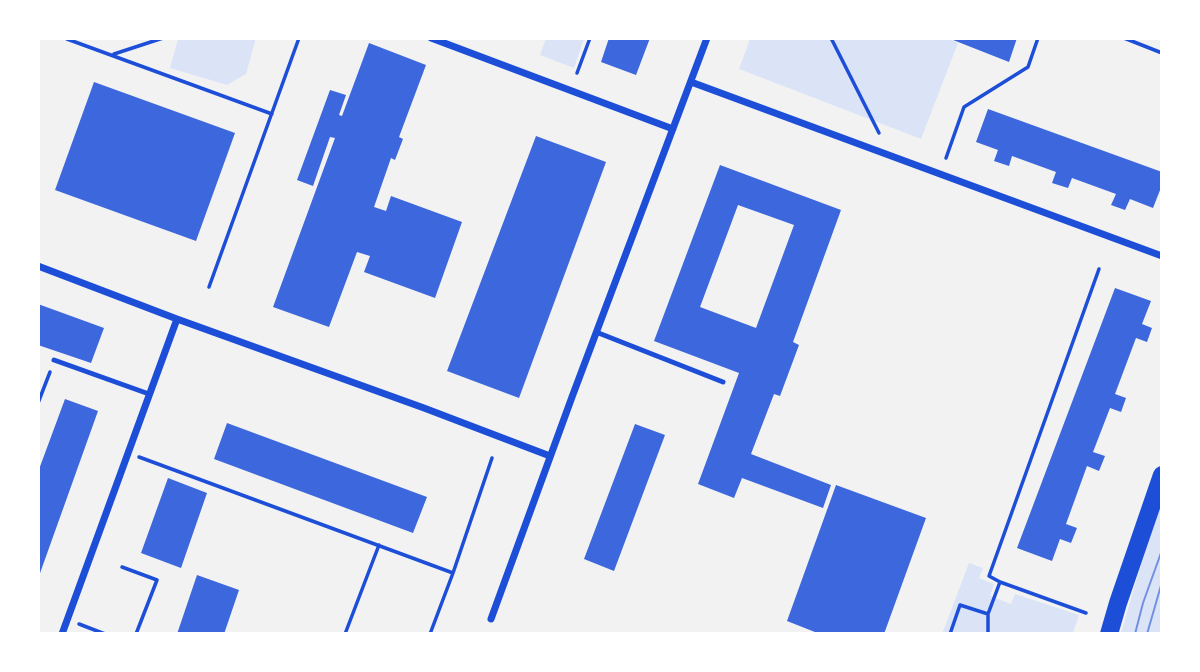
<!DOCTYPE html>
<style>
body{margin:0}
#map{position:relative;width:1200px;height:672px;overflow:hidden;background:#f2f2f2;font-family:"Exo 2",sans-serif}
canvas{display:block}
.frame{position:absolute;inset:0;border:40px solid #fff;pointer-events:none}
</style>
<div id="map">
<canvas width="1200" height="672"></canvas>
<div class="frame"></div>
</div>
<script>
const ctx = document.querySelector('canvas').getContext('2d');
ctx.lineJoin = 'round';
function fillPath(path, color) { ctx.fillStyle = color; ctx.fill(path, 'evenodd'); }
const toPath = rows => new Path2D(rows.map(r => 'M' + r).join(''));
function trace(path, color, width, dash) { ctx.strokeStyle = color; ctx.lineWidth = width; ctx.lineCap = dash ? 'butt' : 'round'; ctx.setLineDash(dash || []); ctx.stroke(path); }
fillPath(toPath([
 [256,38,246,74,227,85,170,68,178,39],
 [546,38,584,39,574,68,540,55],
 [947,38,958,43,921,139,739,69,750,39],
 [1161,505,1162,624,1159,633,1121,633,1140,567],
 [969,563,983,568,979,578,994,584,990,596,1011,604,1015,594,1079,615,1073,633,942,634]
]), '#dbe4f7');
fillPath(toPath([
 [609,38,650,38,636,75,601,62],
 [948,38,1017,38,1009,62],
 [369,43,426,65,399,137,403,139,395,160,391,158,374,207,386,211,391,196,462,222,435,298,364,272,370,256,357,252,329,327,273,307,335,138,330,137,313,186,297,180,330,90,346,95,339,115,342,116],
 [94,82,235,133,196,241,55,190],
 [988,109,1162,172,1162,185,1153,208,1130,199,1125,210,1111,205,1116,194,1072,178,1068,188,1052,183,1056,172,1012,156,1009,166,994,161,998,150,976,142],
 [536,136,606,162,519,398,447,371],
 [720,165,841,210,793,342,799,345,780,396,774,394,751,454,831,485,823,508,742,478,734,498,698,484,739,373,654,341],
 [738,205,794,225,756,328,700,307],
 [1115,288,1151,301,1142,324,1152,328,1147,342,1136,338,1115,394,1126,398,1121,412,1110,408,1093,452,1105,456,1099,471,1087,466,1066,524,1077,528,1071,543,1060,539,1052,561,1017,548],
 [38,304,104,328,91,363,38,345],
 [65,399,98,411,39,576,38,472],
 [227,423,427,497,413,533,214,459],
 [635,424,665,435,614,571,584,559],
 [168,478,207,493,181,568,141,553],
 [836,485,926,518,884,634,820,634,787,621],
 [197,575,239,590,224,634,177,634]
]), '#3d67dc');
trace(toPath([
 [831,38,879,133],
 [1124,38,1162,53],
 [67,39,272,114],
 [114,54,163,38],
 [577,73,590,38],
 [946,158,964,107,1028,67,1038,38],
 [209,287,299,38],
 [38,403,50,372],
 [139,457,453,573],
 [122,567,157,580,136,634],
 [1000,582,989,576,1099,269],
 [79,624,105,634],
 [345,634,379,545],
 [430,634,453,573,492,458],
 [950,634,960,605,988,614,1000,582,1086,613],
 [988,634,988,615]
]), '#1d4ed8', 3.5);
trace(toPath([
 [596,332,723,382],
 [54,360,149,394]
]), '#1d4ed8', 5);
trace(toPath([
 [431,38,673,129],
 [691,82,1162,256],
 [38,266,177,319,424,408,550,456],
 [491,619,572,397,707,38],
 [62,634,177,319]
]), '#1d4ed8', 7);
trace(toPath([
 [1109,634,1118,603,1162,475]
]), '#1d4ed8', 18);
trace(toPath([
 [1135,634,1143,603,1162,550],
 [1147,634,1162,582]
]), '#7290e2', 2);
</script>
